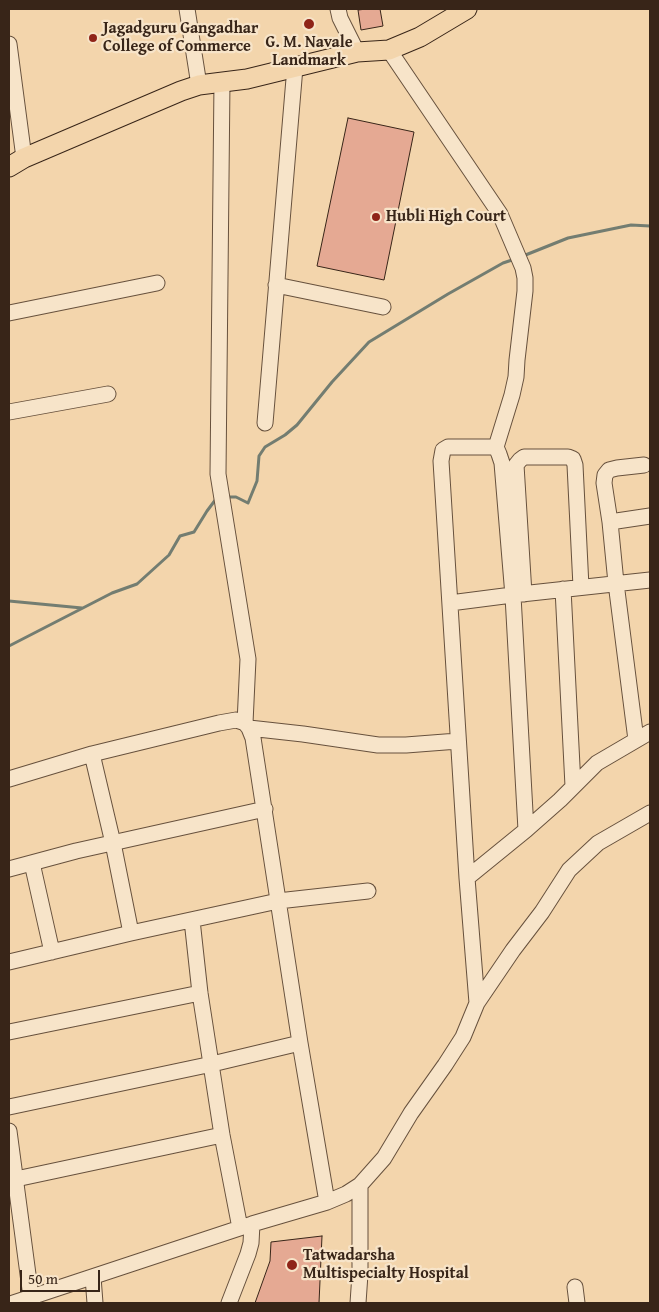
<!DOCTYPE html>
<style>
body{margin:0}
#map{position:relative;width:659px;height:1312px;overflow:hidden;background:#f3d5ac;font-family:"Gentium Book Plus",serif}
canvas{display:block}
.frame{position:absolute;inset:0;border:10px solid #382518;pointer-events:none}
.scale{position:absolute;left:20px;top:1270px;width:80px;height:22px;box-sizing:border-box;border:2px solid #382518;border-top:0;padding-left:6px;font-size:15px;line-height:18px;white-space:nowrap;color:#382518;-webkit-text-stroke:4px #f7e4c9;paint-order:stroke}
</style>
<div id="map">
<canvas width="659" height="1312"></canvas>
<div class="frame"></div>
<div class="scale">50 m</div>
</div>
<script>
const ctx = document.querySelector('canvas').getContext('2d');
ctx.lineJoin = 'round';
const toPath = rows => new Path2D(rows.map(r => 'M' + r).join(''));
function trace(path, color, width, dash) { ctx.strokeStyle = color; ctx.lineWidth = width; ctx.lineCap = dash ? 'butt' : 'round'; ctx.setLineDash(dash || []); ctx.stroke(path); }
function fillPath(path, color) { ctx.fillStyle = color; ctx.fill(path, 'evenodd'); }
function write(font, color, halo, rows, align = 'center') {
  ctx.font = font + ' "Gentium Book Plus",serif'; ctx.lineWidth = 4.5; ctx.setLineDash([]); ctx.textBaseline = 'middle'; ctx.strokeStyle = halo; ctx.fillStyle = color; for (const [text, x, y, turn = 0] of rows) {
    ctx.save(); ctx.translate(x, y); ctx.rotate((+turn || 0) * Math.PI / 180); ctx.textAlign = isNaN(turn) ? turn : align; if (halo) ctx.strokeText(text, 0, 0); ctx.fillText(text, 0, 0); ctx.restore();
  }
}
trace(toPath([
 [523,256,568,238,631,225,650,226],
 [227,497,236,497,248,503,257,481,259,456,265,447,285,435,297,425,332,382,369,342,448,294,503,263,515,259],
 [9,601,82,608],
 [9,646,112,593,137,584,169,555,180,536,194,532,207,511,216,499]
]), '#737d71', 3);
const building = toPath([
 [367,9,380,9,383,26,361,30,358,10,367,9],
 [348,118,414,132,384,280,317,266,348,118],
 [322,1236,319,1303,255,1303,270,1261,271,1242,322,1236]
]);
fillPath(building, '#e5a993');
trace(building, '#382518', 1);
const minor = toPath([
 [187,9,199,85],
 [338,9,340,18,357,52],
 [9,44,24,158],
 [389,50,500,214,523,268,525,278,525,291,517,360,516,377,512,395,496,447],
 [222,81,218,474,248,659,245,723],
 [276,285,383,307],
 [9,313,157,283],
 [9,412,108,394],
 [265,423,295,67],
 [610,522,650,516],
 [563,589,573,786],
 [524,594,516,465,520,460,524,457,568,457,573,459,575,465,581,587],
 [450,603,512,595,650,580],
 [249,728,303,734,378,745,406,745,458,741],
 [636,740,616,583,610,522,604,483,605,475,609,470,617,468,644,465],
 [92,754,113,843,131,933],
 [9,779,92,754,219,723,236,720,245,723,249,728,253,738,300,1043,327,1202],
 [32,863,52,952],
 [9,869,76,851,265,809],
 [467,878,526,830,560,800,597,763,650,732],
 [192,920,200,993,222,1135,240,1228],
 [9,962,131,933,278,901,368,891],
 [477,1003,467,878,441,461,443,450,448,447,496,447,499,454,502,463,513,596,526,830],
 [9,1032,200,993],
 [9,1107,212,1064,300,1043],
 [9,1131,31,1297],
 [16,1179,222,1135],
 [93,1277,95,1303],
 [575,1287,577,1303],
 [13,1303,252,1224,327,1202,346,1194,360,1185,384,1158,411,1113,445,1065,463,1037,477,1003,513,950,542,912,569,870,598,843,650,813],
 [229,1303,248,1254,251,1243,252,1224],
 [358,1303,360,1274,360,1185]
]);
const major = toPath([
 [9,167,24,158,181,91,199,85,247,79,357,52,389,50,420,37,467,9]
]);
trace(minor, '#67513d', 17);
trace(major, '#382518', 21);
trace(minor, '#f7e4c9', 15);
trace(major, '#f3d5ac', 19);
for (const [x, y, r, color] of [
 [309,24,6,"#8f2418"],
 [93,38,5,"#8f2418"],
 [376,217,5,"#8f2418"],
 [292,1265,6,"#8f2418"]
]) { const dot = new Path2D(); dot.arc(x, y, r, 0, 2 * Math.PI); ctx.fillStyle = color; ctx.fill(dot); trace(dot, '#f7e4c9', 2); }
write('bold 16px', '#382518', '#f7e4c9', [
 ["Jagadguru Gangadhar",103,29],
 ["College of Commerce",103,47],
 ["G. M. Navale",309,43,"center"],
 ["Landmark",309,61,"center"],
 ["Hubli High Court",386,217],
 ["Tatwadarsha",303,1256],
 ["Multispecialty Hospital",303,1274]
], 'left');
</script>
